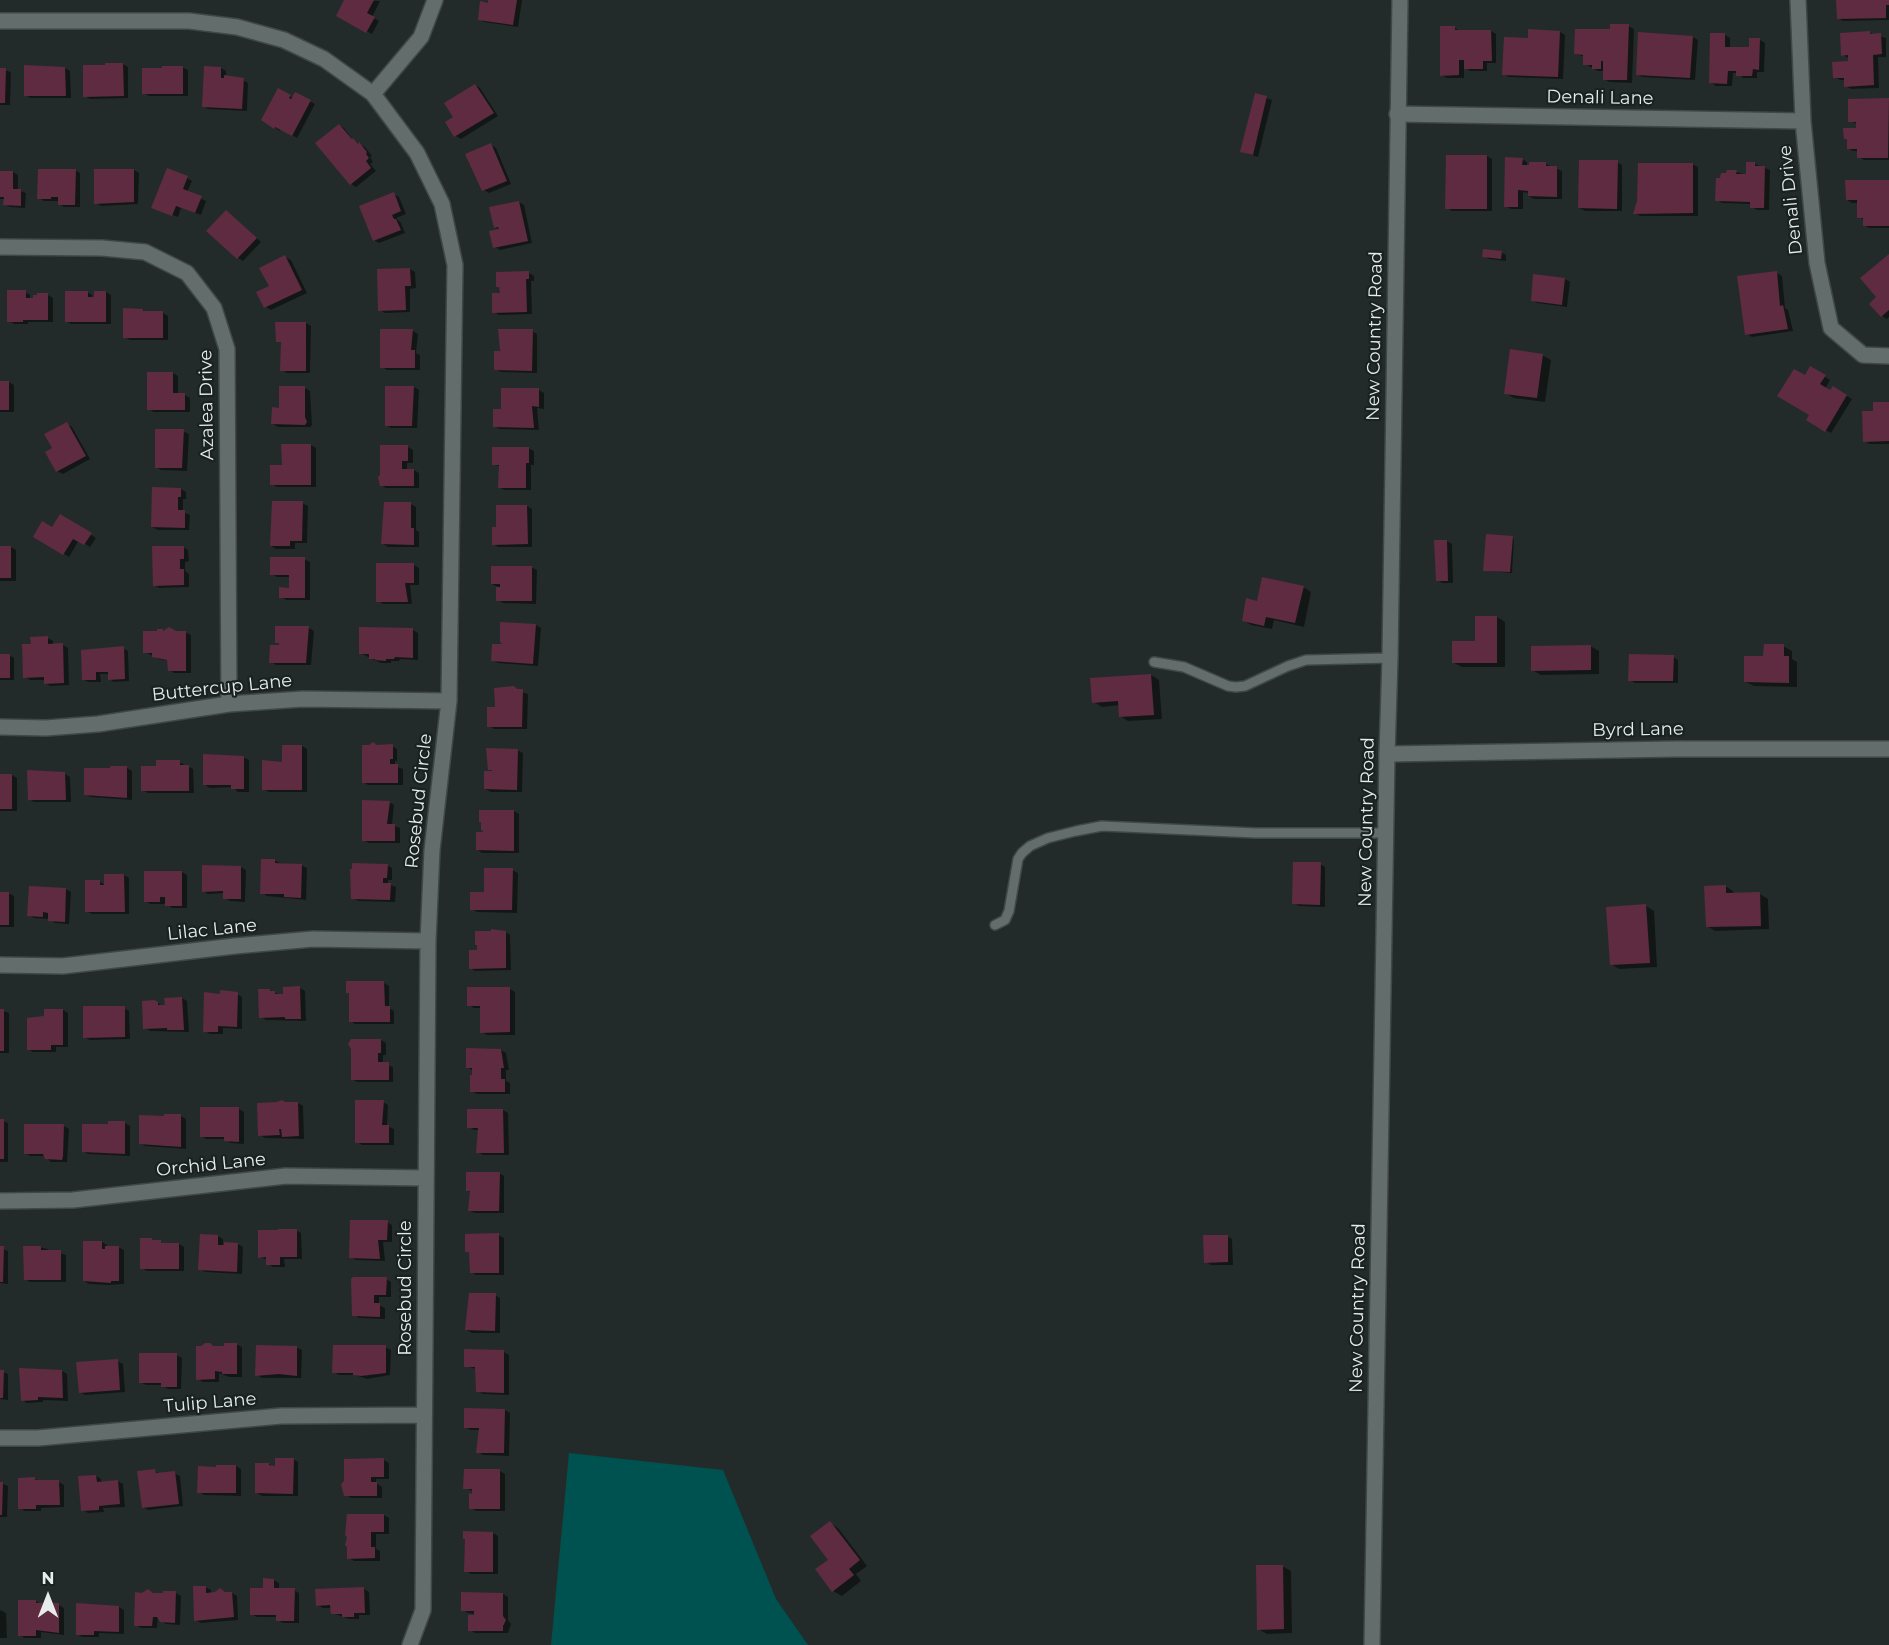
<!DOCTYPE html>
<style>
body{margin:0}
#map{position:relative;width:1889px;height:1645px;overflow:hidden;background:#232b2a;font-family:Montserrat,sans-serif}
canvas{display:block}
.north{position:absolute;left:18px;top:1567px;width:60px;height:60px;-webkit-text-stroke:4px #192121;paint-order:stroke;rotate:0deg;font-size:16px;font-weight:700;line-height:24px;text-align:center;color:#e6ebeb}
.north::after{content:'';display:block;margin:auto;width:21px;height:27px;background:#e6ebeb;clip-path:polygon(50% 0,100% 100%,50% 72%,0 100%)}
</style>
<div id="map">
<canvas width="1889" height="1645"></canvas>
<div class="north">N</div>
</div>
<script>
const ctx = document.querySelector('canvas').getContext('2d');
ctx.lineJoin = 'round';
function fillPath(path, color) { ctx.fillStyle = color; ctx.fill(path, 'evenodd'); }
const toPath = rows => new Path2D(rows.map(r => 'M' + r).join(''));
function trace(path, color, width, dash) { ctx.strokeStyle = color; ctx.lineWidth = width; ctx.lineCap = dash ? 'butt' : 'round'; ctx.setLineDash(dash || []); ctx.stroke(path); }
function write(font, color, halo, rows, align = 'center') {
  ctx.font = font + ' Montserrat,sans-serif'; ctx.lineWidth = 4.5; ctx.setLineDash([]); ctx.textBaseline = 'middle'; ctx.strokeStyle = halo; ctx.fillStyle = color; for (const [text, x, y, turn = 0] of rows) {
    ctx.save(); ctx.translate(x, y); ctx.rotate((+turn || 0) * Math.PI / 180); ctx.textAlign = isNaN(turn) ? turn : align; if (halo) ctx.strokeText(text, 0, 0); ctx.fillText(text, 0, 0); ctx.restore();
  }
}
fillPath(toPath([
 [569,1453,723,1470,776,1599,808,1645,551,1645]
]), '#005250');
fillPath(toPath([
 [345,0,380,1,372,17,379,21,372,34,338,16],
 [489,0,522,0,518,27,484,22,479,19,489,4],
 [1838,0,1889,0,1889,20,1843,21,1838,18],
 [1628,26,1634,29,1632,83,1609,82,1604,79,1604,71,1598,71,1585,64,1585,57,1576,54,1612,31],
 [1455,28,1460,31,1491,31,1496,34,1496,63,1487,63,1487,71,1470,71,1464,67,1464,78,1447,78,1441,75],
 [1560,32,1565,35,1563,79,1509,77,1504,74,1529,40],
 [1870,33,1886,38,1886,57,1878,57,1879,88,1851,89,1846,86,1846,80,1840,80,1835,77,1850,63,1849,58,1842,55],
 [1725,35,1730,38,1730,48,1750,49,1760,40,1765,43,1764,72,1757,72,1757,78,1743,78,1738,73,1733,73,1732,86,1716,86,1711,82],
 [1693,37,1698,40,1695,80,1642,77,1637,74],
 [123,64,128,67,128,98,90,99,85,96],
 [25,66,65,68,70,71,71,98,31,98,25,95],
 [182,67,188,70,188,96,149,96,144,93],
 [206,67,221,68,226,71,226,77,243,80,248,83,247,111,208,109,203,106],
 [0,69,11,72,10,105,0,105],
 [475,85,480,88,498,116,461,139,456,136,447,123,455,118],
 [279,90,293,98,296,94,315,104,297,138,281,129,280,131,263,119],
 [1256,95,1272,100,1258,157,1242,152],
 [1849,100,1889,100,1889,160,1864,160,1859,157,1859,151,1853,151,1848,148,1848,140,1845,138,1858,129,1858,124,1849,121],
 [339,125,344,128,354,141,365,147,372,156,370,157,373,162,370,164,376,171,356,187,351,184],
 [491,145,496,148,511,184,489,193,484,190],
 [1487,156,1492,159,1492,211,1452,211,1447,208],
 [1522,159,1527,162,1527,166,1546,164,1562,171,1562,199,1534,199,1529,196,1529,193,1523,192,1523,209,1511,209,1505,206],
 [1617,162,1622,165,1622,211,1585,211,1579,208],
 [1692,164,1698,167,1698,216,1640,216,1635,213],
 [1755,164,1770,170,1769,210,1757,210,1752,207,1752,204,1722,203,1717,200,1736,172,1748,175],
 [75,170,80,173,80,207,64,207,59,204,59,201,44,201,39,198],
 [134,170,139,173,138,204,101,206,96,203],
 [0,172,13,172,18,175,18,190,26,193,25,208,10,207,5,204,5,199,0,199],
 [187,178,192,181,187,192,206,201,201,215,181,208,178,217,158,210],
 [1889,181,1889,228,1869,228,1864,225,1864,220,1859,217,1859,203,1852,203,1847,200],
 [394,194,399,197,406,214,396,218,401,223,405,233,379,243,374,240],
 [519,202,524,205,532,243,500,250,495,247,500,230,495,227],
 [226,211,261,242,243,261,238,258],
 [1501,252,1506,255,1506,261,1489,259,1484,256],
 [1889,256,1889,317,1887,319,1882,316,1878,298],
 [285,257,291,260,307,293,271,310,266,307,258,293,271,287],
 [410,269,415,272,416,288,410,289,410,312,385,313,380,310],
 [529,273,534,276,534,281,531,281,532,314,499,315,494,312,501,294,501,288,498,287],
 [1777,273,1782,276,1785,308,1788,310,1793,331,1752,337,1747,334],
 [1565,279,1570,282,1567,307,1537,303,1532,300],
 [25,292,30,295,30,300,48,295,53,298,53,322,28,322,28,324,14,324,9,321],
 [87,292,92,295,92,298,106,292,111,295,111,324,71,324,66,321],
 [125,309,143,310,147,313,163,313,168,316,168,340,130,340,125,337],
 [306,323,311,326,310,373,287,373,282,370,282,343,278,341],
 [382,331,413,331,418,334,416,353,420,355,420,370,387,370,382,367],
 [532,331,537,334,537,373,501,372,496,369,506,353],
 [1542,355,1551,360,1545,402,1514,398,1505,393],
 [1811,368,1830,380,1825,389,1831,392,1833,388,1852,399,1831,433,1808,420,1811,415,1805,377],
 [173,373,178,376,178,395,185,395,190,398,190,412,154,412,148,409],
 [0,382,9,382,14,385,14,412,0,412],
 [414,387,419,390,417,428,391,428,386,425],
 [305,388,310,391,312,425,310,427,278,427,273,424,281,409],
 [502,389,539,390,544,393,544,409,537,408,539,430,499,429,494,426,502,411],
 [1889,403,1889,444,1870,444,1864,441,1875,413],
 [67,424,72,427,90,459,63,474,57,471,54,449],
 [183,431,189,434,187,471,161,470,156,467],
 [311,445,316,448,316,487,277,487,272,484,284,467],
 [381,447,408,447,413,450,413,463,407,463,407,470,414,470,419,473,419,488,386,488,381,485],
 [528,448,534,451,534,465,531,465,531,490,504,490,499,487,500,467,494,464],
 [181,489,186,492,186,499,183,499,183,512,190,515,189,530,158,530,152,527],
 [302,503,308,506,307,543,295,543,295,549,276,549,271,546],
 [411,504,416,507,416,530,419,532,419,547,388,547,383,544],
 [527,506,532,509,532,547,498,547,493,544,498,529],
 [61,516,96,538,90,547,79,540,69,557,35,536,53,529],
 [1512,538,1514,539,1512,573,1487,571],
 [1447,541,1452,544,1453,583,1442,583,1437,580],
 [0,547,11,547,16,550,16,581,0,581],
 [183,547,188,550,189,561,185,562,185,571,189,574,189,587,159,588,154,585],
 [304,559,310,562,310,600,286,600,281,597,291,589,291,577,277,577,272,574],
 [414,565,419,568,419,585,410,585,412,604,383,604,378,601],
 [531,567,537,570,536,604,503,603,498,600,498,587,492,584],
 [1303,587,1311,592,1304,627,1274,620,1272,629,1251,625,1243,620,1258,602],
 [1497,617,1505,622,1505,667,1462,667,1454,663,1476,642],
 [536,625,541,628,538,666,498,663,492,660,507,646],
 [309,628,314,631,311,665,276,665,271,662,280,647,280,644,277,642],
 [162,630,185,632,191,635,191,673,174,673,169,670,169,661,159,659,145,652,158,632],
 [413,630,418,633,418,660,400,659,399,661,391,661,391,663,381,663,360,653],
 [48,638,53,641,53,645,63,645,68,648,69,685,50,686,45,683,45,680,30,680,25,677,32,646],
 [1590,646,1599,651,1599,674,1541,675,1532,670],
 [1783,646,1792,651,1792,659,1797,662,1797,687,1754,686,1746,682,1765,658],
 [123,648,128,651,129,681,114,682,109,679,109,674,100,674,101,682,88,682,83,679],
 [0,655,9,655,14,658,14,680,0,680,0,686],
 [1673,657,1678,660,1678,683,1635,683,1630,680],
 [1151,675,1159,680,1162,719,1128,721,1120,716,1120,705,1102,707,1094,702],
 [518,691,528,694,527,729,494,729,489,726,497,708],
 [284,746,302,746,307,749,307,792,269,792,263,789,284,763],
 [377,746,392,746,397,749,397,761,395,761,395,766,403,769,403,785,368,785,363,782],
 [517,750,523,753,522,792,491,792,485,789,496,773,489,769],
 [243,757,249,760,249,792,238,792,233,787,210,788,205,785],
 [179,762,193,769,194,793,148,793,142,790,157,768],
 [127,768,132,771,132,800,91,797,85,794],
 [0,774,12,775,17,778,17,811,0,811],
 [65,774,70,777,71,802,34,802,29,799],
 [389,802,394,805,392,825,400,828,400,843,369,843,363,840],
 [514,811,519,814,519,853,482,853,477,849,484,834],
 [274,860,280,863,301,865,307,868,306,900,267,896,262,893],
 [1320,864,1325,867,1325,907,1299,906,1294,903],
 [387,865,392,868,392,880,388,880,388,884,396,887,395,902,358,901,353,898],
 [241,867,246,870,245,902,230,901,225,898,225,893,208,894,203,891],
 [512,870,518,873,517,913,477,912,472,909],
 [182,872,187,875,187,908,172,908,167,904,150,904,145,901],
 [124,875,129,878,129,914,92,914,86,911,99,881,105,885],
 [1725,886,1733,891,1734,895,1760,894,1768,899,1769,929,1715,931,1707,926],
 [30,887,66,889,71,892,69,924,55,923,50,919,34,918,29,915],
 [0,893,8,893,14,896,14,927,0,927],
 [1646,906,1654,911,1657,967,1619,969,1611,964],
 [493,932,505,932,510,935,511,970,475,971,470,968,478,951],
 [384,983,389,986,389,1008,394,1011,394,1024,355,1024,350,1021,350,994,348,992],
 [300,988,305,991,306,1021,266,1020,261,1017,270,990,280,995,285,995],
 [510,989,515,992,515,1035,487,1035,482,1032,482,1008,474,1008,469,1005],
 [237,994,242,997,242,1029,223,1028,223,1034,210,1034,205,1031,222,996],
 [182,998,187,1001,189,1032,150,1031,145,1028,158,1003,163,1006],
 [124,1008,129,1011,130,1039,90,1040,84,1037],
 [0,1010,9,1013,9,1053,0,1053],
 [63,1010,68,1013,68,1047,56,1047,56,1052,33,1052,28,1049,46,1017],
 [381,1040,386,1043,386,1055,383,1055,383,1064,393,1067,393,1082,357,1082,352,1079],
 [501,1050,506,1053,509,1070,506,1070,506,1081,510,1083,510,1094,477,1094,471,1091,474,1076,472,1070,467,1067],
 [383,1102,388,1105,387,1126,394,1129,394,1145,362,1145,357,1142],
 [298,1103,303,1106,304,1139,265,1138,260,1135],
 [239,1109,244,1112,244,1144,231,1143,225,1139,206,1139,201,1136],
 [469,1110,503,1110,508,1113,509,1155,483,1155,478,1152,479,1130,474,1130,469,1127],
 [181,1116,186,1119,186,1149,145,1146,140,1143],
 [0,1120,8,1123,8,1162,0,1162],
 [125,1123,130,1126,130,1156,88,1154,83,1151,84,1125],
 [64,1126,69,1129,67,1162,51,1162,45,1156,30,1156,25,1153],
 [499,1173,504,1176,504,1213,475,1213,470,1211,471,1193,467,1190],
 [387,1222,392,1225,392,1242,383,1242,385,1261,356,1260,351,1257],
 [296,1230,301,1233,302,1259,284,1259,285,1267,273,1267,268,1264,268,1260,260,1257],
 [498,1235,504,1238,504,1275,476,1275,471,1272,471,1253,466,1251],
 [218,1236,223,1239,223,1247,238,1244,243,1247,242,1274,205,1272,200,1269],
 [1227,1236,1232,1239,1233,1265,1211,1265,1206,1262],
 [152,1240,165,1244,179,1244,184,1247,184,1271,147,1271,142,1268],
 [102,1242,107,1245,107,1247,118,1247,124,1250,124,1284,108,1285,89,1284,84,1281],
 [40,1247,66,1255,66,1282,30,1282,25,1279],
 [0,1248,8,1251,8,1284,0,1283],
 [386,1279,391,1282,391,1297,379,1297,379,1305,385,1308,385,1319,359,1318,354,1315],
 [495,1295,500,1298,500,1333,472,1333,467,1330],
 [236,1344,242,1347,242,1377,229,1377,219,1373,219,1382,203,1382,198,1379,215,1348],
 [296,1347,302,1350,301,1378,262,1378,257,1375],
 [385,1347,391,1350,390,1375,367,1379,355,1375,339,1375,334,1372],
 [504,1352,509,1355,509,1395,483,1394,478,1391,476,1369,466,1366],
 [176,1355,182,1358,181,1389,168,1389,162,1385,146,1385,140,1382],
 [117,1361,123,1364,125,1392,85,1395,80,1392],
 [0,1371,8,1374,8,1400,0,1399],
 [62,1371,67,1374,68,1401,43,1400,43,1402,27,1403,22,1400],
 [505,1410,510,1413,509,1456,483,1455,478,1452,480,1430,470,1430,465,1427],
 [293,1459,298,1462,298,1496,262,1496,257,1493,269,1464,274,1467],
 [384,1460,389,1463,389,1479,376,1479,376,1483,382,1487,382,1498,351,1498,346,1495],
 [236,1466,241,1469,241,1496,204,1495,199,1492,218,1469],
 [155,1471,161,1474,174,1473,180,1476,183,1506,148,1510,143,1507],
 [500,1471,505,1474,505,1511,476,1511,471,1508,473,1491,465,1488],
 [96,1476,101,1479,101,1483,118,1481,123,1484,125,1507,103,1508,104,1512,88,1513,83,1510],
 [35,1479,41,1482,59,1482,64,1485,64,1507,41,1508,41,1511,25,1511,20,1508],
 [0,1483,8,1486,7,1517,0,1517],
 [384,1515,389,1518,389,1534,376,1534,376,1549,380,1551,380,1561,354,1561,349,1558],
 [830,1523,838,1528,867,1566,856,1574,861,1581,842,1596,833,1591],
 [464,1533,493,1533,498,1536,498,1574,471,1574,466,1571,466,1539],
 [1282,1566,1291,1571,1292,1633,1267,1634,1258,1629],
 [274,1580,279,1583,279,1590,294,1590,299,1593,299,1623,283,1623,278,1620,278,1617,257,1617,251,1614,264,1590],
 [205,1587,211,1590,211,1594,232,1593,237,1596,238,1620,201,1623,195,1620],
 [364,1589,369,1592,370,1615,359,1615,359,1619,349,1619,332,1613,332,1608,323,1608,317,1605],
 [176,1593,181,1596,180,1625,166,1624,161,1621,158,1616,157,1628,141,1628,136,1625,154,1594],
 [503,1594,508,1597,508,1620,511,1624,508,1633,475,1633,470,1630,477,1614,468,1613,463,1610],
 [36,1601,42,1605,59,1605,64,1608,64,1635,41,1632,41,1638,25,1638,20,1635],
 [119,1607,124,1610,124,1634,99,1633,99,1637,82,1637,77,1634],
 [0,1610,6,1613,7,1638,0,1638]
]), '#0007');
fillPath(toPath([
 [344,0,374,0,367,13,375,17,366,33,336,16],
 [488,0,517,0,513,25,478,20,480,1,488,3],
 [1836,0,1889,0,1889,5,1886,5,1886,18,1837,19],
 [1610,24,1629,24,1627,80,1603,80,1603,61,1601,61,1601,69,1592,69,1592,65,1583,65,1583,55,1574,54,1575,29,1610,29],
 [1440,26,1455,26,1455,30,1491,30,1492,61,1483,61,1483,69,1464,69,1464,60,1459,60,1459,75,1440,76],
 [1528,29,1560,31,1558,77,1502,75,1504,37,1528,38],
 [1870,31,1870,34,1881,33,1882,54,1873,55,1874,85,1844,87,1844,78,1833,78,1832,62,1848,61,1848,55,1841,56,1840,33],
 [1638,32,1693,36,1690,78,1636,75],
 [1710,33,1725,33,1725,47,1749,47,1749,38,1760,38,1759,70,1753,69,1752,76,1736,76,1736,71,1728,71,1727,84,1709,83],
 [105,63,123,63,124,96,83,97,83,65,105,65],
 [24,65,65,67,66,96,24,96],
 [162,66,183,66,183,94,142,94,142,68,162,68],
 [204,66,221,67,221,78,224,78,224,75,244,78,242,109,202,107],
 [0,68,6,68,5,103,0,103],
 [475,84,494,113,454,137,445,122,453,117,444,103],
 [278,88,291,95,289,98,291,99,295,92,311,100,292,136,275,127,274,129,261,120],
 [1255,93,1267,96,1253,155,1240,152],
 [1889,98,1888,158,1857,158,1857,149,1847,149,1847,139,1844,139,1843,128,1856,128,1856,122,1848,122,1848,99],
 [339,124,352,139,353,138,358,144,359,142,367,152,366,154,369,158,366,161,371,168,350,185,315,143],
 [491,143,507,181,482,191,465,154],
 [1446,155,1487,155,1487,209,1445,209],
 [1505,157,1523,158,1522,165,1529,165,1529,162,1546,162,1546,166,1557,166,1557,197,1528,196,1528,191,1518,190,1518,207,1504,207],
 [1579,160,1618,160,1617,209,1578,208],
 [1746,162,1755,162,1755,166,1765,166,1764,208,1750,208,1750,202,1715,201,1716,178,1720,178,1721,173,1726,173,1727,170,1737,170,1736,174,1746,174],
 [1638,163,1693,163,1693,213,1633,214,1637,201],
 [167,168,188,176,183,189,202,196,195,213,176,206,172,216,151,208],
 [38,169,76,169,75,205,58,205,58,197,51,197,51,199,37,199],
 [94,169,134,169,134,202,94,204],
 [0,171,13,171,13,189,21,189,21,206,3,205,4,197,0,197],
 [1845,180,1889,180,1889,226,1863,226,1863,218,1857,218,1857,200,1846,200],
 [394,192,401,211,392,215,394,219,396,219,401,230,373,241,359,206],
 [519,201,528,241,493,248,489,231,499,229,498,227,494,228,489,207],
 [226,210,257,238,237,259,206,231],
 [1483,249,1502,251,1501,259,1482,257],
 [1889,254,1889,310,1881,317,1869,304,1876,297,1860,278],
 [285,255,302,290,264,308,256,292,269,286,259,268],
 [410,268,411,286,405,286,406,310,378,311,377,269],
 [529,271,529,279,526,279,527,312,492,313,492,293,500,293,499,287,496,287,496,272],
 [1777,271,1780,306,1783,305,1788,329,1745,335,1737,276],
 [1533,274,1565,278,1562,305,1531,301],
 [7,290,26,290,26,298,33,298,33,295,37,295,37,293,48,293,48,320,23,320,23,322,7,322],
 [65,291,88,291,88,297,94,297,94,291,106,291,106,322,65,322],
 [123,308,143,309,143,311,163,311,163,338,123,338],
 [275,322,306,322,306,371,280,371,281,342,276,342],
 [380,329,413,329,411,350,415,350,415,368,380,368],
 [498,329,533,329,532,371,494,370,494,351,501,351,500,350],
 [1510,349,1543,354,1537,398,1504,394],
 [1810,366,1826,375,1820,384,1830,390,1833,386,1847,395,1825,432,1806,420,1809,415,1777,396,1794,369,1805,375],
 [147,372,173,372,173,393,185,393,185,410,147,410],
 [0,381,9,381,9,410,0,410],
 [279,386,305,386,305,417,307,422,305,425,271,424,272,407,279,408],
 [385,386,414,386,412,426,385,426],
 [501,388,539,388,539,407,532,406,534,428,493,427,493,409,501,409],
 [1873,402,1889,402,1889,441,1863,442,1862,411,1873,411],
 [67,422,86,456,56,472,45,452,52,448,44,434],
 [155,429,184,429,182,468,155,468],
 [281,444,311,444,311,485,270,485,270,465,282,465],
 [380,445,408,445,408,461,402,461,402,469,414,469,414,486,380,486,378,477,380,475],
 [492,447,529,447,529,463,526,463,526,488,498,488,499,465,492,465],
 [152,487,181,488,181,497,178,497,178,510,185,510,185,528,151,527],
 [272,501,303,501,302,541,290,541,290,546,270,546],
 [384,502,411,502,411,528,414,528,414,545,381,544],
 [496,505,527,505,528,544,492,545,492,527,496,527],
 [60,514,92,533,84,545,73,539,63,555,33,537,42,521,52,527],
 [1486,534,1513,536,1510,572,1483,571],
 [1434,540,1447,540,1448,581,1436,581],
 [0,546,11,546,11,578,0,578],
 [152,546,184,546,184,559,180,559,180,569,184,569,184,585,153,586],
 [270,557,305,557,305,598,279,598,279,587,289,588,289,575,270,575],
 [376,563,414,563,414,583,405,583,408,602,376,602],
 [491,566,532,566,532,601,496,601,496,587,500,587,500,584,491,584],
 [1262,577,1304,586,1295,623,1266,617,1264,626,1242,621,1246,598,1257,601],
 [1475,616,1497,616,1497,663,1452,663,1452,641,1475,641],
 [500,622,536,624,533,664,491,661,492,644,502,644,500,642],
 [275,626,309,626,306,663,269,663,270,645,279,645,279,643,275,643],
 [169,627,176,631,186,631,186,671,168,671,167,660,152,657,152,653,143,653,143,631,157,631,157,629,163,629,163,631],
 [359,627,413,628,413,658,395,657,394,659,386,659,386,661,375,660,375,659,369,659,369,654,359,654],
 [48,636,48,644,63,643,64,683,44,684,44,677,23,678,22,644,31,644,30,637],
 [1764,644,1784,644,1784,656,1789,656,1789,683,1744,682,1744,656,1763,656],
 [1591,645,1591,670,1531,671,1531,646],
 [124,646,125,679,108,680,108,672,96,672,96,680,82,680,81,650],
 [0,654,10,654,10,678,0,678],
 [1629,654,1674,655,1673,681,1628,681],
 [1151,674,1154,715,1119,717,1118,701,1092,703,1090,678],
 [514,686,517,689,523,689,522,727,487,727,487,707,495,707,494,688],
 [373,742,377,745,393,744,393,759,390,759,390,764,398,764,398,783,362,783,362,745,369,745],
 [282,745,302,745,302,790,262,790,262,760,282,762],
 [486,748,518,749,517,790,484,789,484,771,492,771,492,770,488,770],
 [203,754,244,756,244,789,231,789,231,785,203,785],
 [156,760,180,760,180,765,189,765,189,791,141,791,141,766,156,766],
 [110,766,127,766,127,798,84,795,84,768,110,768],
 [27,770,65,772,66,800,28,800],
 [0,774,12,774,12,809,0,809],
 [362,800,390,801,387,824,395,824,395,841,362,841],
 [479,810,514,810,514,851,476,850,476,832,482,832,483,830,481,830,481,822,479,822],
 [261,859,275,859,275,863,302,864,301,898,284,897,284,894,260,894],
 [1293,862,1321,862,1320,905,1292,904],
 [352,863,388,864,387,878,383,878,383,883,391,883,390,900,351,899,350,869,352,869],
 [202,865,241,866,241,899,223,899,223,891,202,892],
 [484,868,513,868,512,910,470,910,470,892,484,892],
 [144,871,182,871,182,906,165,906,165,897,160,897,160,902,144,902],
 [104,874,124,874,125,912,85,912,85,880,100,880,100,885,104,885],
 [1726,885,1726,893,1760,892,1761,926,1706,927,1704,886],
 [29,886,66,888,65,922,48,921,48,913,43,912,43,917,27,916],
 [0,892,9,892,9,925,0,925],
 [1646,904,1650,963,1610,965,1606,907],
 [491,929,506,931,506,968,469,969,469,950,477,950,477,945,475,945,475,931,491,931],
 [346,981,384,981,385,1006,390,1006,390,1022,349,1022,349,993,346,993],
 [300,986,301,1019,285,1019,285,1017,259,1018,258,989,270,989,270,991,275,991,275,994,283,994,283,987],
 [467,987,510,987,510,1032,480,1033,480,1006,467,1006],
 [220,990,238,992,237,1027,218,1026,218,1032,203,1032,204,992,220,994],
 [182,997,184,1030,167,1030,167,1028,143,1029,142,1001,154,1000,158,1002,158,1005,165,1005,164,998],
 [83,1006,125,1006,125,1037,83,1038],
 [0,1009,4,1009,4,1051,0,1051],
 [44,1009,63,1009,63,1045,51,1045,51,1050,27,1050,27,1018,44,1016],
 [351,1039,381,1039,381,1053,378,1053,378,1062,389,1062,389,1080,351,1080,351,1049,348,1044],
 [466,1048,501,1049,504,1068,501,1068,501,1079,505,1079,505,1092,470,1092,470,1075,472,1075,472,1068,466,1068],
 [282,1100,285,1102,298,1102,299,1136,282,1137,281,1129,279,1129,280,1135,258,1136,257,1103,277,1102],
 [355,1100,384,1100,382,1125,389,1125,389,1143,355,1143],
 [200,1107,239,1107,239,1142,224,1141,224,1137,200,1137],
 [467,1109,503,1109,504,1153,476,1153,478,1128,467,1128],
 [164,1114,181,1114,181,1147,139,1144,139,1115,164,1116],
 [0,1119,4,1119,4,1159,0,1159],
 [108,1121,125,1121,125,1154,82,1152,82,1124,108,1124],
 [24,1124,64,1124,63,1156,62,1160,45,1159,43,1154,24,1154],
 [466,1172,500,1172,499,1211,468,1211,470,1191,466,1191],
 [350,1220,388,1220,387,1240,378,1240,380,1259,349,1258],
 [278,1229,297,1229,297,1257,280,1257,280,1265,266,1265,266,1257,258,1258,258,1230,278,1230],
 [499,1233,499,1273,470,1273,469,1252,465,1252,465,1234],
 [200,1234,218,1235,218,1245,224,1245,224,1242,238,1243,237,1272,198,1270],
 [1203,1235,1228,1235,1228,1262,1204,1263],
 [140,1238,152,1238,152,1240,161,1240,161,1243,179,1243,179,1269,140,1269],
 [83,1241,102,1241,102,1249,105,1249,105,1246,119,1246,119,1281,111,1281,111,1283,83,1281],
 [0,1246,4,1246,3,1282,0,1282],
 [23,1246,41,1246,41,1250,61,1250,61,1280,24,1280],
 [353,1277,387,1277,386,1295,374,1295,374,1303,380,1303,380,1317,352,1316,351,1279],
 [469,1293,496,1293,495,1331,465,1330],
 [205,1343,210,1343,213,1346,224,1346,224,1343,237,1343,237,1374,222,1374,222,1372,215,1371,215,1379,196,1380,196,1346,201,1346],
 [256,1345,297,1346,297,1376,279,1374,255,1376],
 [333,1345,386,1345,386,1373,361,1376,353,1375,353,1373,332,1373],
 [464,1349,504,1350,504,1393,476,1392,475,1367,464,1367],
 [139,1353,177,1353,177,1387,161,1387,161,1383,139,1383],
 [118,1359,120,1390,79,1393,76,1362],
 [19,1368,62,1370,63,1398,38,1397,38,1400,21,1401],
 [0,1370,4,1370,3,1398,0,1398],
 [464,1408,505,1409,504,1453,476,1453,479,1428,464,1428],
 [275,1458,294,1458,293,1494,255,1493,255,1463,269,1463,269,1465,275,1466],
 [384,1458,384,1477,371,1477,371,1482,377,1482,377,1496,344,1496,341,1484,344,1481,344,1459],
 [216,1465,236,1465,236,1493,197,1493,198,1466,216,1467],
 [155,1469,156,1473,175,1471,179,1504,142,1508,137,1471],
 [464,1469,500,1469,500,1509,469,1509,469,1493,472,1494,472,1489,463,1489],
 [96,1475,97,1482,118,1480,120,1504,99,1506,99,1510,81,1511,78,1476],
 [35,1477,35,1480,59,1480,60,1505,36,1505,36,1509,18,1509,18,1478],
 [0,1482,3,1482,2,1515,0,1515],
 [347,1514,384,1514,384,1532,371,1532,371,1547,375,1547,375,1558,347,1559,347,1547,345,1545,347,1537,345,1535],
 [830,1521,860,1560,849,1569,854,1575,832,1592,815,1569,828,1560,810,1536],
 [463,1531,493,1532,493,1572,464,1572,465,1539,463,1539],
 [1256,1565,1283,1565,1284,1629,1257,1630],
 [263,1578,274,1579,274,1588,295,1588,294,1621,276,1621,276,1615,250,1615,250,1588,263,1588],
 [193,1586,206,1586,206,1593,215,1592,220,1588,225,1592,232,1592,234,1617,194,1621],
 [364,1587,365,1613,354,1613,354,1617,342,1617,342,1614,331,1614,330,1605,316,1606,315,1589],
 [148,1589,153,1593,163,1593,163,1591,176,1591,175,1623,160,1622,157,1617,153,1617,152,1626,134,1626,135,1592,142,1593],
 [461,1592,503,1593,503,1616,506,1620,503,1626,503,1631,468,1631,468,1615,474,1615,474,1611,461,1611],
 [18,1600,36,1600,36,1603,59,1603,59,1633,36,1630,36,1636,18,1636],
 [76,1603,119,1606,119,1632,94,1631,94,1635,76,1635]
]), '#5f2b40');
const lane = toPath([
 [1154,662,1184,667,1228,686,1236,687,1245,686,1288,666,1306,660,1390,658],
 [995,925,1005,920,1009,911,1018,859,1022,853,1030,846,1048,838,1076,831,1102,826,1256,833,1386,833]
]);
const street = toPath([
 [1798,0,1803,121,1817,263,1831,328,1863,355,1889,356],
 [0,21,189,21,237,27,284,40,324,59,373,94,417,153,442,204,455,265,449,701,432,850,428,941,423,1610,410,1645],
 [373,94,421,37,435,0],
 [1397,114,1803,121],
 [0,247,102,248,145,252,187,273,214,308,227,349,229,704],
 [0,727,46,728,98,724,229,704,303,699,449,701],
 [1387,754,1675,749,1889,749],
 [0,965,63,966,235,946,313,939,428,941],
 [0,1201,73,1200,286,1176,426,1178],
 [0,1438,38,1438,281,1416,424,1415]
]);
const secondary = toPath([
 [1372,1645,1387,754,1390,658,1400,0]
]);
trace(lane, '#404747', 12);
trace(street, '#404747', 18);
trace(secondary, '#404747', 18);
trace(lane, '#636d6c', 9);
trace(street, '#636d6c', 15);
trace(secondary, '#636d6c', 15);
write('18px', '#e6ebeb', '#192121', [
 ["Denali Lane",1600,98,1],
 ["Denali Drive",1791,200,-96],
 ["New Country Road",1375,336,-89],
 ["Azalea Drive",207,405,-91],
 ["Buttercup Lane",222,688,-6],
 ["Byrd Lane",1638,730,-1],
 ["Rosebud Circle",419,801,-84],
 ["New Country Road",1367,822,-89],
 ["Lilac Lane",212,930,-6],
 ["Orchid Lane",211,1165,-6],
 ["Rosebud Circle",406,1288,-90],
 ["New Country Road",1358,1308,-89],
 ["Tulip Lane",210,1403,-5]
]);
</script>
